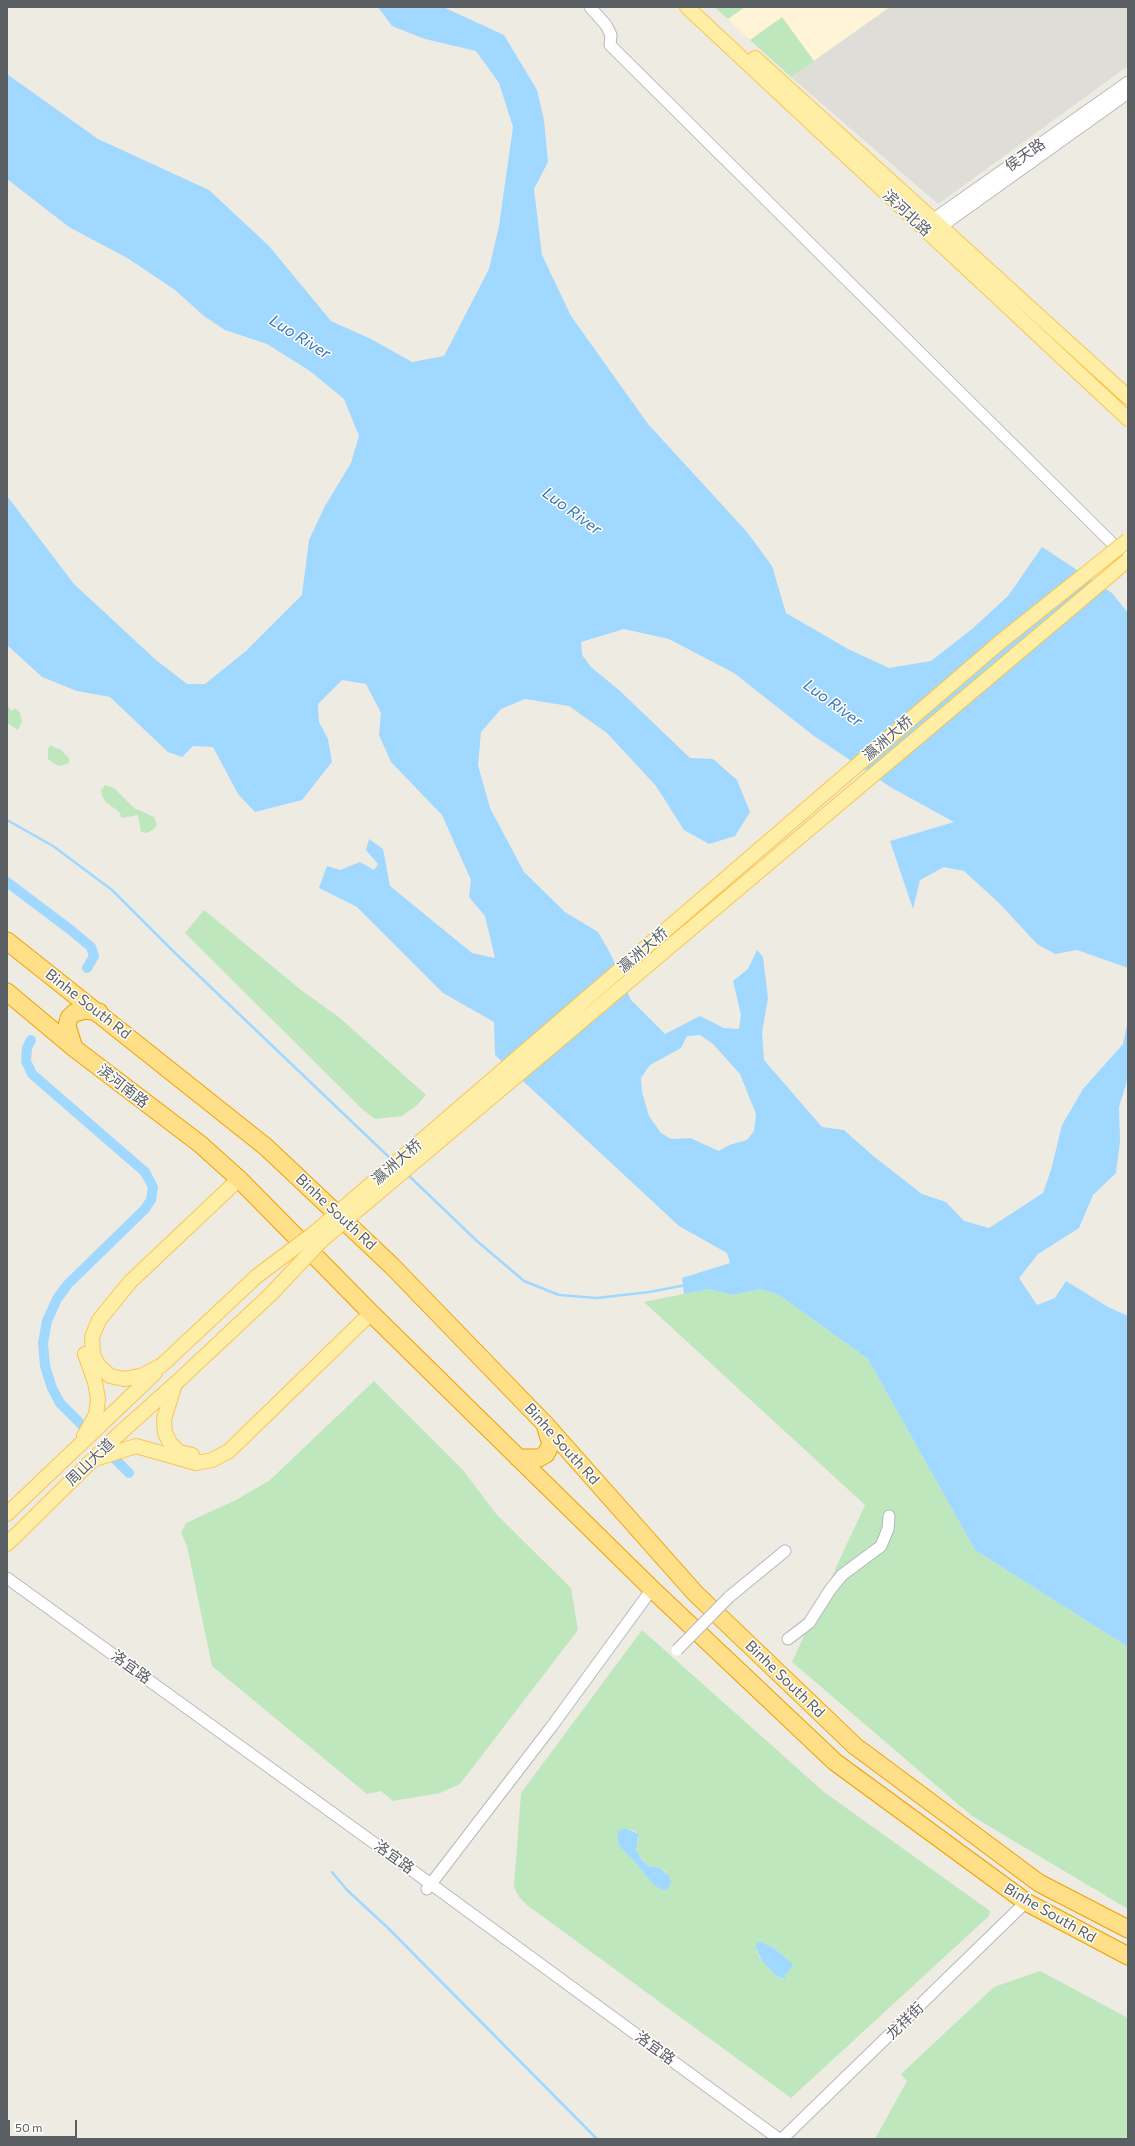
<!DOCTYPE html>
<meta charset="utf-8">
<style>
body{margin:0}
#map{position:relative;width:1135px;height:2146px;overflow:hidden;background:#eeebe2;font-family:Commissioner,sans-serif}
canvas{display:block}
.frame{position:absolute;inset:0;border:8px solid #5a5f64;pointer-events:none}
.scale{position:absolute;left:8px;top:2120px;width:69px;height:18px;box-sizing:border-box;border:2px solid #5a5f64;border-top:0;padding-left:5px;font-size:12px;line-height:14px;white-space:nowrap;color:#5a5f64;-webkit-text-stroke:3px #fff;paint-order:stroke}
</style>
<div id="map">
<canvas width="1135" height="2146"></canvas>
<div class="frame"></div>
<div class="scale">50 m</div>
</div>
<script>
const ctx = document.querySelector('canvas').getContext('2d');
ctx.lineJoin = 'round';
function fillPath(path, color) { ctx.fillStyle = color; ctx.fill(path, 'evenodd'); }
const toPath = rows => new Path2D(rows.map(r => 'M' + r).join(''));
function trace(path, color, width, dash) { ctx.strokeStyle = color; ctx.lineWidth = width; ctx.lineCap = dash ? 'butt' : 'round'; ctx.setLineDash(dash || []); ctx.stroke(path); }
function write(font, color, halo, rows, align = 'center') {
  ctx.font = font + ' Commissioner,"Noto Sans SC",sans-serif'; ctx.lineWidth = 3; ctx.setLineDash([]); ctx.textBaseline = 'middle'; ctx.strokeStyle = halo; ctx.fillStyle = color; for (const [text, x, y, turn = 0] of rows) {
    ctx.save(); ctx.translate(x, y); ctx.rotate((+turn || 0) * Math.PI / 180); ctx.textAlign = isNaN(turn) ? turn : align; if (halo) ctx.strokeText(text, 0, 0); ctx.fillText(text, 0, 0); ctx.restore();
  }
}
fillPath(toPath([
 [714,7,890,7,791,77]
]), '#fff5d6');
fillPath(toPath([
 [890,7,1128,7,1128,66,938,204,791,77]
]), '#dfddd7');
fillPath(toPath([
 [714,7,745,7,728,19],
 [782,17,814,61,791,77,750,40],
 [7,704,11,711,15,708,20,713,22,721,18,730,7,723],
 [50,745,61,750,69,758,69,763,59,766,53,763,48,759,48,749],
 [105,785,114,788,134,808,154,817,157,825,154,829,147,833,141,832,138,815,122,818,119,812,106,802,102,796,101,790],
 [204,910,301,990,340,1018,426,1095,417,1105,402,1116,375,1119,362,1109,185,933],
 [708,1289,733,1295,760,1289,779,1295,868,1359,975,1550,1128,1647,1128,1909,972,1816,792,1662,865,1505,644,1302],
 [374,1381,462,1469,497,1515,571,1588,578,1630,460,1784,440,1793,393,1801,381,1791,367,1794,212,1666,187,1546,181,1533,186,1523,236,1500,270,1480],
 [642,1630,824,1792,990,1911,989,1916,791,2098,527,1905,519,1897,514,1887,521,1793],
 [625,1828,637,1832,639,1839,636,1847,638,1855,649,1866,660,1868,666,1872,671,1883,653,1884,633,1860,619,1846,617,1836],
 [762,1942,775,1949,791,1963,792,1967,787,1971,784,1979,777,1976,760,1959,757,1951],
 [1040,1971,1128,2018,1128,2139,875,2139,907,2081,901,2074,994,1987]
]), '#bee7bd');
fillPath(toPath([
 [378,7,443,7,504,35,537,90,544,120,548,162,534,189,542,255,571,316,648,424,747,532,772,566,786,613,848,649,889,668,931,661,972,629,1008,596,1042,547,1112,593,1128,613,1128,968,1077,950,1055,954,1037,944,999,903,964,871,944,867,920,880,913,909,890,841,954,822,892,788,814,736,734,673,669,639,624,629,581,642,582,655,591,667,620,691,690,758,713,759,737,780,750,812,735,836,709,844,684,830,656,786,607,733,569,706,525,699,501,709,481,732,478,765,490,808,524,872,565,912,598,932,610,953,631,1000,665,1034,700,1016,724,1028,739,1029,741,1015,733,981,748,969,757,950,763,957,768,998,762,1033,764,1060,822,1127,844,1130,872,1155,922,1194,946,1202,964,1221,989,1228,1043,1193,1051,1170,1062,1125,1083,1089,1123,1044,1128,1020,1128,1078,1119,1107,1120,1142,1116,1173,1093,1195,1079,1228,1038,1254,1019,1278,1037,1305,1055,1298,1066,1281,1108,1307,1128,1316,1128,1647,975,1550,868,1359,779,1295,760,1289,733,1295,708,1289,684,1294,682,1278,730,1263,727,1253,679,1226,495,1055,494,1022,443,993,357,907,319,888,327,866,340,870,360,862,374,870,378,864,366,850,369,839,383,849,390,886,472,953,495,958,485,916,469,897,471,880,442,815,391,762,379,735,381,713,366,684,342,680,318,704,319,722,328,739,332,762,302,800,255,812,238,794,213,747,193,746,182,757,168,752,110,697,77,691,42,677,7,645,7,496,74,584,156,660,187,684,205,684,246,651,302,595,309,540,325,506,351,463,359,436,344,399,310,371,267,344,225,330,204,316,175,290,129,259,69,227,7,179,7,74,98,139,209,190,269,246,331,321,371,339,412,362,444,356,489,269,499,226,513,127,499,83,476,51,425,39,392,26],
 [700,1035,713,1044,740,1074,756,1114,754,1131,747,1140,729,1145,719,1151,690,1138,671,1139,661,1133,649,1116,642,1092,641,1078,650,1065,681,1048,687,1036],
 [625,1828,639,1834,636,1850,642,1860,649,1866,660,1868,669,1876,671,1883,667,1890,662,1890,653,1884,633,1860,619,1846,617,1836,618,1831],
 [762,1942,775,1949,793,1964,792,1967,785,1975,785,1979,777,1976,761,1960,756,1947,757,1943]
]), '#a1d8ff');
trace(toPath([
 [7,820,53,846,112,890,174,952,392,1160],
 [408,1175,477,1241,524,1281,559,1295,597,1298,649,1292,686,1285],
 [332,1872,347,1890,388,1928,597,2139]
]), '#a1d8ff', 2.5);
trace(toPath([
 [7,882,72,931,91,947,94,956,87,968],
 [31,1040,27,1048,26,1061,32,1074,145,1172,153,1187,151,1200,145,1209,68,1284,57,1299,47,1321,43,1343,45,1366,52,1388,60,1403,84,1427],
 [114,1458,129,1473]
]), '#a1d8ff', 10);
const minor = toPath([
 [590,7,606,25,611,35,610,45,1128,559],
 [928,223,1128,82],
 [935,231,1128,93],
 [7,1578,435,1887,779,2139],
 [729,1597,785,1551],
 [788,1639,809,1623,830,1590,842,1575,881,1546,888,1529,889,1516],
 [427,1889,552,1726,652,1589],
 [782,2139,1026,1902]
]);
const major = toPath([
 [687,7,1128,419],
 [755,58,1128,397],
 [162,1365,141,1376,124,1379,110,1376,99,1366,93,1355,92,1337,99,1320,130,1282,239,1179],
 [175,1384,164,1419,165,1433,170,1443,179,1452,192,1455],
 [84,1436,96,1415,98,1399,95,1382,85,1354],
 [92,1460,136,1446,196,1463,212,1460,229,1451,371,1313],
 [7,1514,155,1373],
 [7,1544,119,1434,176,1383]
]);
const highway = toPath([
 [7,941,266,1147,392,1266,545,1424,695,1593,855,1746,1039,1883,1128,1929],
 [7,992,74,1048,200,1144,239,1179,371,1313,652,1589,835,1762,1026,1902,1128,1956],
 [74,1048,67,1026,69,1018,74,1013,85,1010,99,1012],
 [518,1458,539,1458,546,1454,551,1444,545,1425]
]);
trace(minor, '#b5b9bd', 13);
trace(major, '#f8c651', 16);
trace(highway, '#f0a100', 19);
trace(minor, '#fff', 11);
trace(major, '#ffefa6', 14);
trace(highway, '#ffdf88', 17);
const minorBridge = toPath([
 [677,1650,729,1597]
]);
const majorBridge = toPath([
 [162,1365,257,1276,313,1234,999,643,1128,540],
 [176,1383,271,1294,321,1241,1128,560]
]);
trace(minorBridge, '#b5b9bd', 13, []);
trace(majorBridge, '#f8c651', 16, []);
trace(minorBridge, '#fff', 11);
trace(majorBridge, '#ffefa6', 14);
write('15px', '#5a5f64', '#fff', [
 ["侯天路",1025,155,-35],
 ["滨河北路",907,213,43],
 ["瀛洲大桥",888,738,-41],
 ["瀛洲大桥",643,950,-41],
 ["Binhe South Rd",88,1004,38],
 ["滨河南路",123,1086,38],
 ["瀛洲大桥",397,1162,-41],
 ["Binhe South Rd",336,1212,43],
 ["Binhe South Rd",562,1444,48],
 ["周山大道",90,1462,-44],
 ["洛宜路",131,1667,36],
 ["Binhe South Rd",785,1679,44],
 ["洛宜路",394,1857,36],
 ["Binhe South Rd",1050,1913,30],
 ["龙祥街",905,2021,-44],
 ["洛宜路",655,2048,36]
]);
write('italic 16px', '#3a78b6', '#fff', [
 ["Luo River",300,337,32],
 ["Luo River",572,511,36],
 ["Luo River",833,703,36]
]);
</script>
